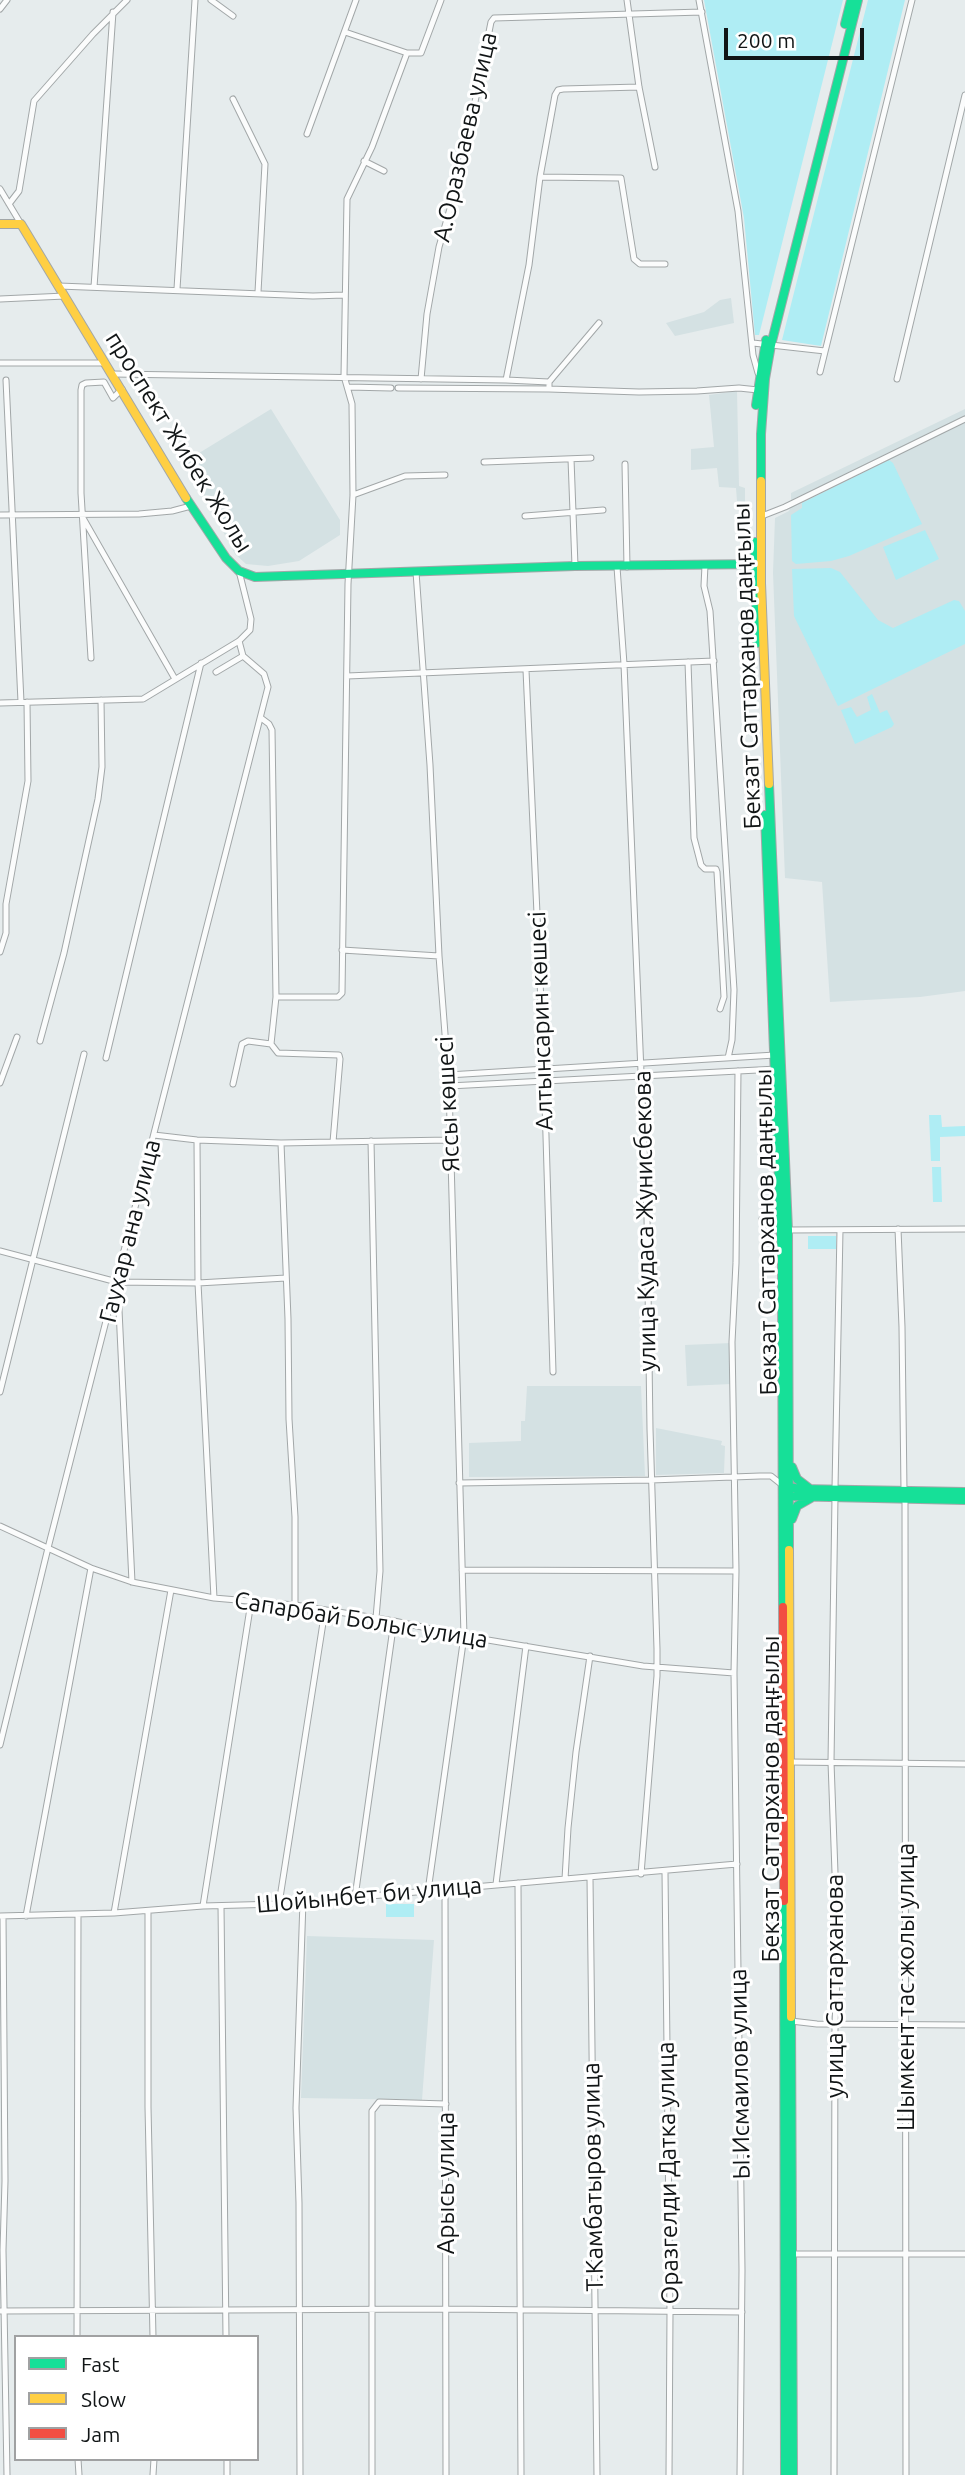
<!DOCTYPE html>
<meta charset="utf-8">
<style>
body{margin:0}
#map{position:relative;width:965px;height:2475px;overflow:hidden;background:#e6eced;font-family:Ubuntu,sans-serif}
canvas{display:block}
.legend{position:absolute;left:14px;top:2335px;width:245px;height:126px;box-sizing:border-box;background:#fff;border:2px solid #a0a1a2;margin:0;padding:9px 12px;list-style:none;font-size:21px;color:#111516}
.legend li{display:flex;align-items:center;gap:14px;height:35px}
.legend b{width:35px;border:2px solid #a0a1a2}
.scale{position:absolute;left:724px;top:28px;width:140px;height:32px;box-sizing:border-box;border:4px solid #111516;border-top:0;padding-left:9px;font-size:21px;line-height:24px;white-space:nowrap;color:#111516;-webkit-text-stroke:5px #fff;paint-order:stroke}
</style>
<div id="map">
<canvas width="965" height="2475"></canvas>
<ul class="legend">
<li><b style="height:9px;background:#16e098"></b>Fast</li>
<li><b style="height:9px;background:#ffcf43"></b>Slow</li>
<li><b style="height:9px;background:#f24e42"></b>Jam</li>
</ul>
<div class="scale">200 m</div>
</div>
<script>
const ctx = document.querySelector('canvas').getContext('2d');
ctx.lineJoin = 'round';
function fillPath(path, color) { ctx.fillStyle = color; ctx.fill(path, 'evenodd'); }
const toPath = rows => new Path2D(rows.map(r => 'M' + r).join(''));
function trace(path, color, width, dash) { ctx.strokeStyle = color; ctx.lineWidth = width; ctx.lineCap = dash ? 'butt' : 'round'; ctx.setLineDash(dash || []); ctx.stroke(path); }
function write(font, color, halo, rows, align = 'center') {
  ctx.font = font + ' Ubuntu,sans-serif'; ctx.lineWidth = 6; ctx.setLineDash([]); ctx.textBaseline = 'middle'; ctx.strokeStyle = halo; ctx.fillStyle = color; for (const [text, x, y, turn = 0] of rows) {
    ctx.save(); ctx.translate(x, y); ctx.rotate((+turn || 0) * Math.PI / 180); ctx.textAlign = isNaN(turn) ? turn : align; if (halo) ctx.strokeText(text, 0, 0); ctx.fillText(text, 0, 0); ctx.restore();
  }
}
fillPath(toPath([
 [731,298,734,323,675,336,666,323,704,312,720,300],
 [737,391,739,486,745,488,745,502,737,501,736,488,719,487,717,468,691,470,691,449,714,447,709,395],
 [271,409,340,520,340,535,299,561,268,566,246,564,235,554,186,461],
 [965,409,965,991,920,997,830,1002,822,882,785,878,773,573,775,518,789,511,791,506,791,493],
 [731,1343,731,1384,687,1386,685,1345],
 [527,1386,641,1386,645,1476,469,1477,469,1443,521,1441,521,1421,525,1421],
 [656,1428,722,1441,721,1445,725,1446,724,1473,656,1475],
 [307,1936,434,1940,422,2100,301,2098]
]), '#d4e1e3');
fillPath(toPath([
 [704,0,843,0,759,335,755,335,744,218],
 [868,0,905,0,821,346,782,340],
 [889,460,893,463,922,524,849,556,831,561,796,564,792,561,791,515,802,508,802,503],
 [925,530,939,559,896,580,883,547],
 [831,568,840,572,878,620,893,628,954,600,959,601,965,611,965,644,838,706,794,616,792,569],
 [872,694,880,713,887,710,894,724,892,727,855,744,841,710,851,707,857,717,871,710,867,697],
 [929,1115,941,1115,942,1127,965,1126,965,1136,940,1137,940,1161,931,1161],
 [932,1167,941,1167,942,1202,933,1202],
 [808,1236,836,1236,836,1249,808,1249],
 [386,1904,414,1904,414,1917,386,1917]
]), '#afedf4');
const street = toPath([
 [211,0,233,16],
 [627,0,639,87,655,167],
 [699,0,738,211,753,355,758,373],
 [0,9,7,0],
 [345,32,407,53],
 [233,99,265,164,258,292],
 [307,134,356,0],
 [364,161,384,171],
 [540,177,621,178,634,259,640,264,665,264],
 [0,189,21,224],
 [9,204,19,191,34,101,93,34,127,0],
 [59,286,313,296,344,295],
 [94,287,113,12],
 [177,289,195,0],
 [0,299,65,296],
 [753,343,825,351],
 [0,363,105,363],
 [820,372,912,0],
 [113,374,506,380,549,382,549,389,639,392,697,391,739,388,758,390],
 [421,379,427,314,439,247,462,167,491,22,494,18,702,12],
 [897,379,965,95],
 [6,380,21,702],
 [506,380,529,265,540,177,555,95,558,90,563,89,639,87],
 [549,382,599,323],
 [348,387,391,388],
 [398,388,549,389],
 [571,459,575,566],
 [484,462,591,458],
 [625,464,627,567],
 [353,495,405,476,445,475],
 [0,515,139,514,172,511,191,506],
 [525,516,603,510],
 [762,516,785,507,965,419],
 [83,518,175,679],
 [705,565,704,586,710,611,734,990,732,1040,728,1058],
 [617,567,624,664,647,1216,650,1429,657,1649,657,1676,641,1874],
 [416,572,430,765,439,956,449,1086,464,1636,428,1891],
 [91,658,81,493,81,390,82,385,86,383,104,382,113,398,122,389],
 [688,662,694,838,701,865,705,869,716,869,717,872,724,997,720,1009],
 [526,670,544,1069,553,1372],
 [216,672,243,656],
 [347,676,714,661],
 [0,703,143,699,239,641,250,630,251,619,239,571],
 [342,950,439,956],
 [0,952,6,933,6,904,28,781,27,702],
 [276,997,338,997,342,993,348,584,353,495,352,404,344,376,347,199,372,147,407,53,421,53,441,0],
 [40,1041,64,953,98,799,102,767,101,700],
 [271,1044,278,1053,339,1055,340,1059,333,1142,450,1140],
 [106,1058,201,663],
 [738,1071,736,1263,732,1342,736,1571,734,1673,742,2270,740,2475],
 [448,1075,775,1055],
 [0,1083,17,1037],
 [233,1084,242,1044,248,1041,271,1044,276,997,272,730,269,724,261,718],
 [449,1086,777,1069],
 [154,1135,197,1140,281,1143,333,1142],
 [197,1140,198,1283,214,1598],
 [371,1141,380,1571,376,1618],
 [281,1143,288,1319,289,1419,295,1517,295,1605],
 [762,1219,773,1230,781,1230],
 [898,1229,902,1327,904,1491],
 [788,1230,965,1229],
 [0,1251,117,1282,198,1283,286,1278],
 [118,1289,132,1582],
 [0,1392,84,1054],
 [459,1483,651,1480,760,1476,771,1476,781,1484],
 [835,1488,840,1230],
 [905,1499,906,2475],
 [0,1526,91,1568,132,1582,214,1598,295,1605,394,1621,464,1636,643,1666,734,1673],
 [462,1570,736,1571],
 [0,1745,48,1548,268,687,264,674,243,656,239,641],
 [790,1762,965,1764],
 [665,1872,670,2312,669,2475],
 [590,1878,597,2475],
 [565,1879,568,1828,576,1752,590,1656],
 [518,1883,521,2475],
 [496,1884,526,1646],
 [445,1890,446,2475],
 [355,1897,394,1621],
 [279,1904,325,1610],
 [203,1906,251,1602],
 [221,1906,226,2337],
 [148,1911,148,2107,153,2337],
 [114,1913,171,1590],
 [0,1916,114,1913,203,1906,279,1904,737,1864],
 [3,1916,5,2181,3,2250,7,2475],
 [26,1916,91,1568],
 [791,2021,817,2024,965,2025],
 [790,2254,965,2254],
 [0,2311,446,2309,742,2312],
 [77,2337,78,1914],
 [78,2459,79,2475],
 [153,2475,154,2459],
 [227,2475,227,2459],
 [300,2475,299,2203,296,2108,303,1901],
 [372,2475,372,2111,379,2102,446,2104],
 [834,2475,835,2024,838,1956,831,1762,835,1497]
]);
const fast = toPath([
 [845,24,851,0],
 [756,405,766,340],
 [761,481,761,434,765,379,771,345,858,0],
 [186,498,226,558,239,571,255,577,575,566,761,564],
 [755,542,757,643],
 [769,784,788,1230,789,1550],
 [765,815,782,1261,783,1607],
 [792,1467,797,1479,810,1489],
 [783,1486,800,1489,965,1492],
 [785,1496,965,1500],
 [792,1519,797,1506,811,1498],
 [784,1901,785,2475],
 [791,2017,793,2475]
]);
const slow = toPath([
 [0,224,21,224,186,498],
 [761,481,761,583,769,784],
 [789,1550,791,2017]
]);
const jam = toPath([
 [783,1607,784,1901]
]);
trace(street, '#a2a7a8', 7);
trace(fast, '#a2a7a8', 10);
trace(slow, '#a2a7a8', 10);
trace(jam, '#a2a7a8', 10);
trace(street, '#fbfcfc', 5);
trace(fast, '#16e098', 8);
trace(slow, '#ffcf43', 8);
trace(jam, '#f24e42', 8);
write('24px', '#111516', '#fff', [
 ["А.Оразбаева улица",465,137,-77],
 ["проспект Жибек Жолы",179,442,58],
 ["Бекзат Саттарханов даңғылы",747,666,-92],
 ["Алтынсарин көшесі",541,1021,-92],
 ["Яссы көшесі",448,1104,-93],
 ["улица Кудаса Жунисбекова",645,1221,-91],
 ["Гаухар ана улица",130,1231,-76],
 ["Бекзат Саттарханов даңғылы",766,1232,-91],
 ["Сапарбай Болыс улица",361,1620,9],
 ["Бекзат Саттарханов даңғылы",771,1799,-90],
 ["Шойынбет би улица",369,1895,-5],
 ["улица Саттарханова",835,1986,-90],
 ["Шымкент тас жолы улица",906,1987,-90],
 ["Ы.Исмаилов улица",740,2074,-91],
 ["Оразгелди Датка улица",668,2173,-91],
 ["Т.Камбатыров улица",593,2177,-91],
 ["Арысь улица",446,2183,-90]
]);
</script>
